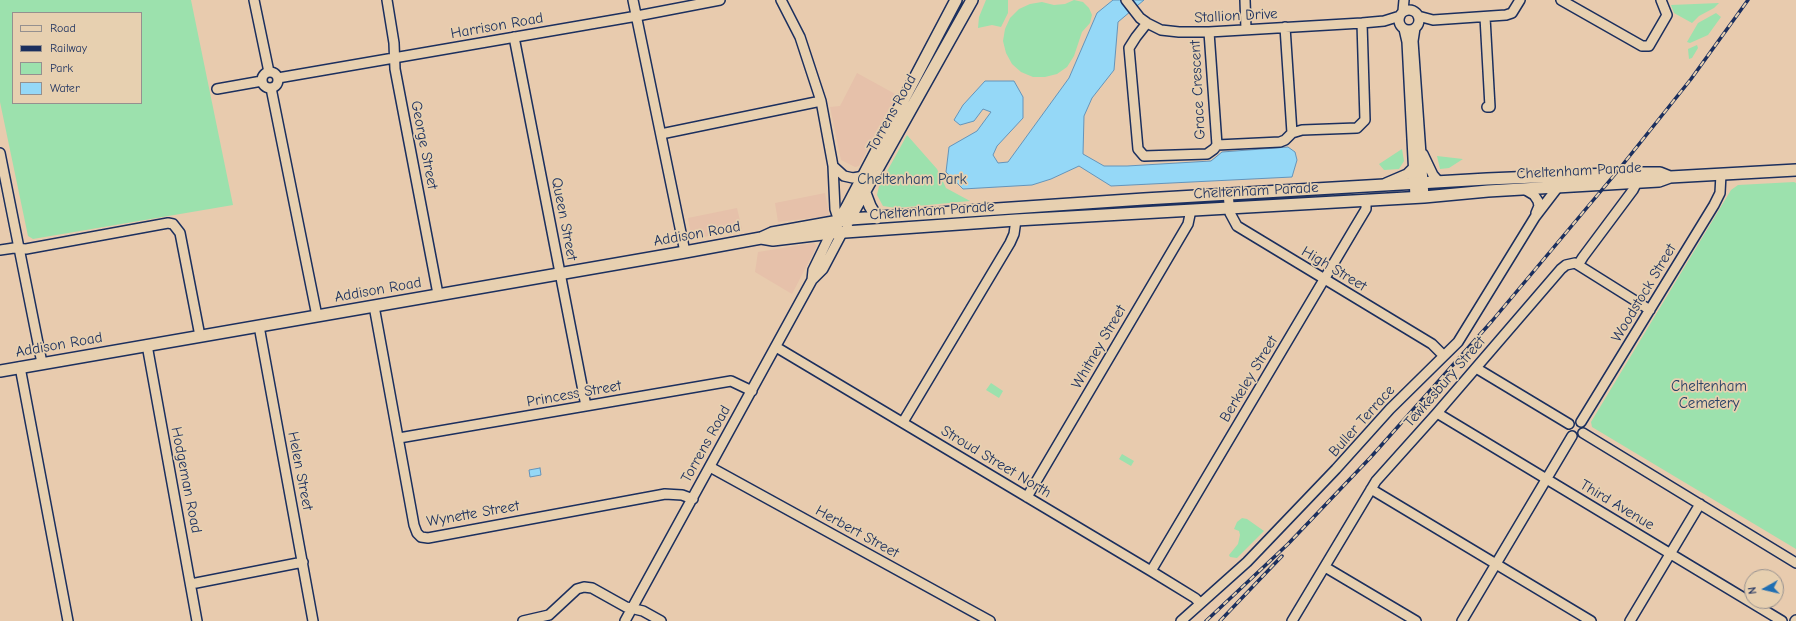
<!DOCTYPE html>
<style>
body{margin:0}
#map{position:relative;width:1796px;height:621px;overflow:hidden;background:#e8cbae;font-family:"Comic Neue",sans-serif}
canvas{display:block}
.legend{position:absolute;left:12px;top:12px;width:130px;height:92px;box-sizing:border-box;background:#e7d0b0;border:1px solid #95908f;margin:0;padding:5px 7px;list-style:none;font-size:12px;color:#1b2f5e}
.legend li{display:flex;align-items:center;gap:8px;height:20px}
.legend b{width:20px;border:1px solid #95908f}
.north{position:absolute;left:1744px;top:569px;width:40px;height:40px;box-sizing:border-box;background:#e7d0b0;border:1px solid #95908f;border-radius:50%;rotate:262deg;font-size:11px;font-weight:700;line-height:16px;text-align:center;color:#1b2f5e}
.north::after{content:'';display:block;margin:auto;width:14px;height:18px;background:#1f6fb2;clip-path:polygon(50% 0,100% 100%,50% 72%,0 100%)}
</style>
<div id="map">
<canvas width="1796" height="621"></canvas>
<ul class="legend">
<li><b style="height:5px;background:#e7d0b0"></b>Road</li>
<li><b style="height:5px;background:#1b2f5e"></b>Railway</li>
<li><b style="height:11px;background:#9ce1ad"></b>Park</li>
<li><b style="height:11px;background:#95d8f7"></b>Water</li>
</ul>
<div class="north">N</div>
</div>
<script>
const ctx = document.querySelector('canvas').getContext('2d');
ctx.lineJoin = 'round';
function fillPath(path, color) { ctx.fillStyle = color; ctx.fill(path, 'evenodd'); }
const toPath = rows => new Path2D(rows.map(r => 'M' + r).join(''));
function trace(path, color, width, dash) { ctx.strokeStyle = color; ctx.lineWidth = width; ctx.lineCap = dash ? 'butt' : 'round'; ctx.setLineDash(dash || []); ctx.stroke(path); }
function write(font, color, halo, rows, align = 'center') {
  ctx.font = font + ' "Comic Neue",sans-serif'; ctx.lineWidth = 3.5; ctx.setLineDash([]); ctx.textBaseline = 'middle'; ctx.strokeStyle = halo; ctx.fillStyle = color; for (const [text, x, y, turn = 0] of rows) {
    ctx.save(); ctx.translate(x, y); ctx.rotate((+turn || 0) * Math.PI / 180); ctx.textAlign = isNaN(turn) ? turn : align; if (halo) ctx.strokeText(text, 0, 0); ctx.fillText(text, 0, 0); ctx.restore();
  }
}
fillPath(toPath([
 [857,73,897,95,859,166,855,167,841,160,830,107,840,106],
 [825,193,829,214,828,216,778,222,775,203],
 [737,208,742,229,694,239,691,236,688,218],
 [814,243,817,246,792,294,755,272,758,252]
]), '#e6c1aa');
fillPath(toPath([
 [0,0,191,0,233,205,33,239,28,236,0,102],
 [13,13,141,13,141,103,13,103],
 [986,0,1008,0,1008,13,1001,27,992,25,978,28,979,17],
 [1074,0,1083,2,1089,8,1092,15,1090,23,1082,32,1074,56,1067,67,1057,74,1045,77,1033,77,1021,72,1012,64,1006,53,1003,41,1005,29,1010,18,1019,9,1030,4,1042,2,1054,5,1065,4],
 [1719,3,1714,8,1699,16,1692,23,1674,13,1671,5],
 [1716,13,1721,17,1708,35,1690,43,1687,42,1698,23],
 [1697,45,1698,48,1692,58,1689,59,1688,49],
 [907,135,937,169,946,188,970,201,896,208,883,206,877,195,879,186],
 [1402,149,1404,161,1399,169,1384,170,1379,164],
 [1437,156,1463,159,1449,168,1440,169],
 [1794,182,1796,183,1796,549,1592,427,1591,422,1731,190,1738,185],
 [991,383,1003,391,999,398,986,390],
 [1122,454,1134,461,1131,466,1119,459],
 [1242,518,1247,519,1264,531,1237,558,1230,557,1229,555,1238,544,1240,535,1239,531,1234,529,1237,522]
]), '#9ce1ad');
const water = toPath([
 [1113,0,1144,0,1118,22,1114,70,1092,98,1084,116,1083,154,1104,166,1127,166,1211,161,1222,152,1288,147,1295,152,1297,160,1292,177,1111,186,1079,166,1051,179,1032,185,963,189,946,172,949,147,977,131,991,112,983,109,974,121,960,125,954,120,963,105,985,81,1014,81,1023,97,1023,118,997,146,993,155,998,163,1008,162,1069,78,1097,13,1113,0],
 [540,468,541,475,530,477,529,470,540,468]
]);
fillPath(water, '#95d8f7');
trace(water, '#6494ba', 1);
const minor = toPath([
 [254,0,269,72],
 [387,0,394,43,395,69,438,294],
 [633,0,685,252],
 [781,0,800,37,821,101,833,166,835,209,839,221],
 [1126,0,1140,18,1147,23,1161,30,1179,32,1209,32,1362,23,1384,21,1400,16],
 [1245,0,1246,29],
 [1561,0,1642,46,1649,46,1667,15,1661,0],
 '1399 20a10 10 0 1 1 20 0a10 10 0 1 1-20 0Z',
 [1403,11,1404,0],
 [1418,16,1433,20,1506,15,1512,13,1520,0],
 [1485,17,1490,107,1487,107],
 [1147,23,1136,37,1129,48,1138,149,1144,156,1207,154,1214,149,1217,145,1209,32],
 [1415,28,1413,41,1424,197],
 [1404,29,1407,42,1415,197],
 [514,37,586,406],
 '262 80a8 8 0 1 1 16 0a8 8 0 1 1-16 0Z',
 [278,78,637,16,720,0],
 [271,88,317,316],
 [217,89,262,81],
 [1292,133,1302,130,1357,128,1365,120,1362,23],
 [661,134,821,101],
 [1217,145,1280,142,1285,140,1292,133,1285,27],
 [0,153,42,363],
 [1423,154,1433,175,1439,182],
 [833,166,844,176,853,178,864,176],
 [1386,183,1407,174,1414,167],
 [1524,189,1534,195,1538,201,1539,206,1536,213],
 [1228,194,1230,213,1237,226,1432,344,1443,355],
 [0,250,14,248,26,249,168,223,173,224,180,233,200,336],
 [1578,265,1583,257,1633,190,1637,182],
 [812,280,813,270,831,233],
 [374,306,414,525,417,533,421,537,428,538,665,494,682,495,693,499],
 [259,326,313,621],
 [147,345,197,621],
 [776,347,1151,571,1195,598,1200,603],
 [20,367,68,621],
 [1476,368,1569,424],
 [1437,413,1782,621],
 [903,422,1010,243,1014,234,1016,220],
 [1581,422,1714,205,1720,193,1721,174],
 [1583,433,1796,563],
 [399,438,731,381,752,391],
 [710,467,990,621],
 [1371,489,1591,621],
 [1027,497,1188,224,1191,210],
 [1325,567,1416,621],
 [1151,571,1354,229,1366,209,1366,200],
 [191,584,303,562],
 [523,621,549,615,577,589,584,587,592,588,626,607,643,611,661,621],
 [625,621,812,280,823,269,842,233],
 [1181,621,1247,562,1336,469,1390,409,1458,342,1535,217,1558,187],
 [1292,621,1376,481,1437,413,1561,269,1566,265,1575,263,1650,310],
 [1462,621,1572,436],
 [1630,621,1700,504],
 [1795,621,1796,620]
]);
const major = toPath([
 [865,193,870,206,877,218],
 [847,223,972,0],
 [837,224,847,207,956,0],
 [761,238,773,240,831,233,1016,220,1424,197,1488,191,1659,181,1670,177,1796,170],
 [0,371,685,252,761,238,772,233,850,219,1144,199,1487,179,1633,173,1660,173,1670,177]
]);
trace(minor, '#1b2f5e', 12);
trace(major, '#1b2f5e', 14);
trace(minor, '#e7d0b0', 9);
trace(major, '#e7d0b0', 11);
const rail = toPath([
 [1206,621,1288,544,1370,458,1492,321,1616,173,1691,79,1748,0],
 [1220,621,1282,556]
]);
trace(rail, '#1b2f5e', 3.5);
trace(rail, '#e7d0b0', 2, [6]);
write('15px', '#1b2f5e', '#e7d0b0', [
 ["Stallion Drive",1236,16,-3],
 ["Harrison Road",497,26,-10],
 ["Grace Crescent",1198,90,-93],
 ["Torrens Road",892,113,-61],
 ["George Street",424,145,79],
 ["Cheltenham Parade",1579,171,-3],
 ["Cheltenham Parade",1256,191,-3],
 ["Cheltenham Parade",932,211,-4],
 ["Queen Street",564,219,79],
 ["Addison Road",697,234,-10],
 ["High Street",1334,269,31],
 ["Addison Road",378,290,-10],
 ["Woodstock Street",1644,293,-59],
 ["Addison Road",59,345,-10],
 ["Whitney Street",1099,347,-60],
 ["Berkeley Street",1249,379,-59],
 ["Tewkesbury Street",1445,382,-49],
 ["Princess Street",574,394,-10],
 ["Buller Terrace",1362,421,-48],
 ["Torrens Road",706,444,-61],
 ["Stroud Street North",996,462,31],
 ["Helen Street",300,471,79],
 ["Hodgeman Road",186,480,79],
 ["Third Avenue",1617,505,31],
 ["Wynette Street",473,514,-10],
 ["Herbert Street",857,532,29]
]);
write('15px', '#284166', '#e7d0b0', [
 ["Cheltenham Park",912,180],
 ["Cheltenham",1709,387],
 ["Cemetery",1709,404]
]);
</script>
